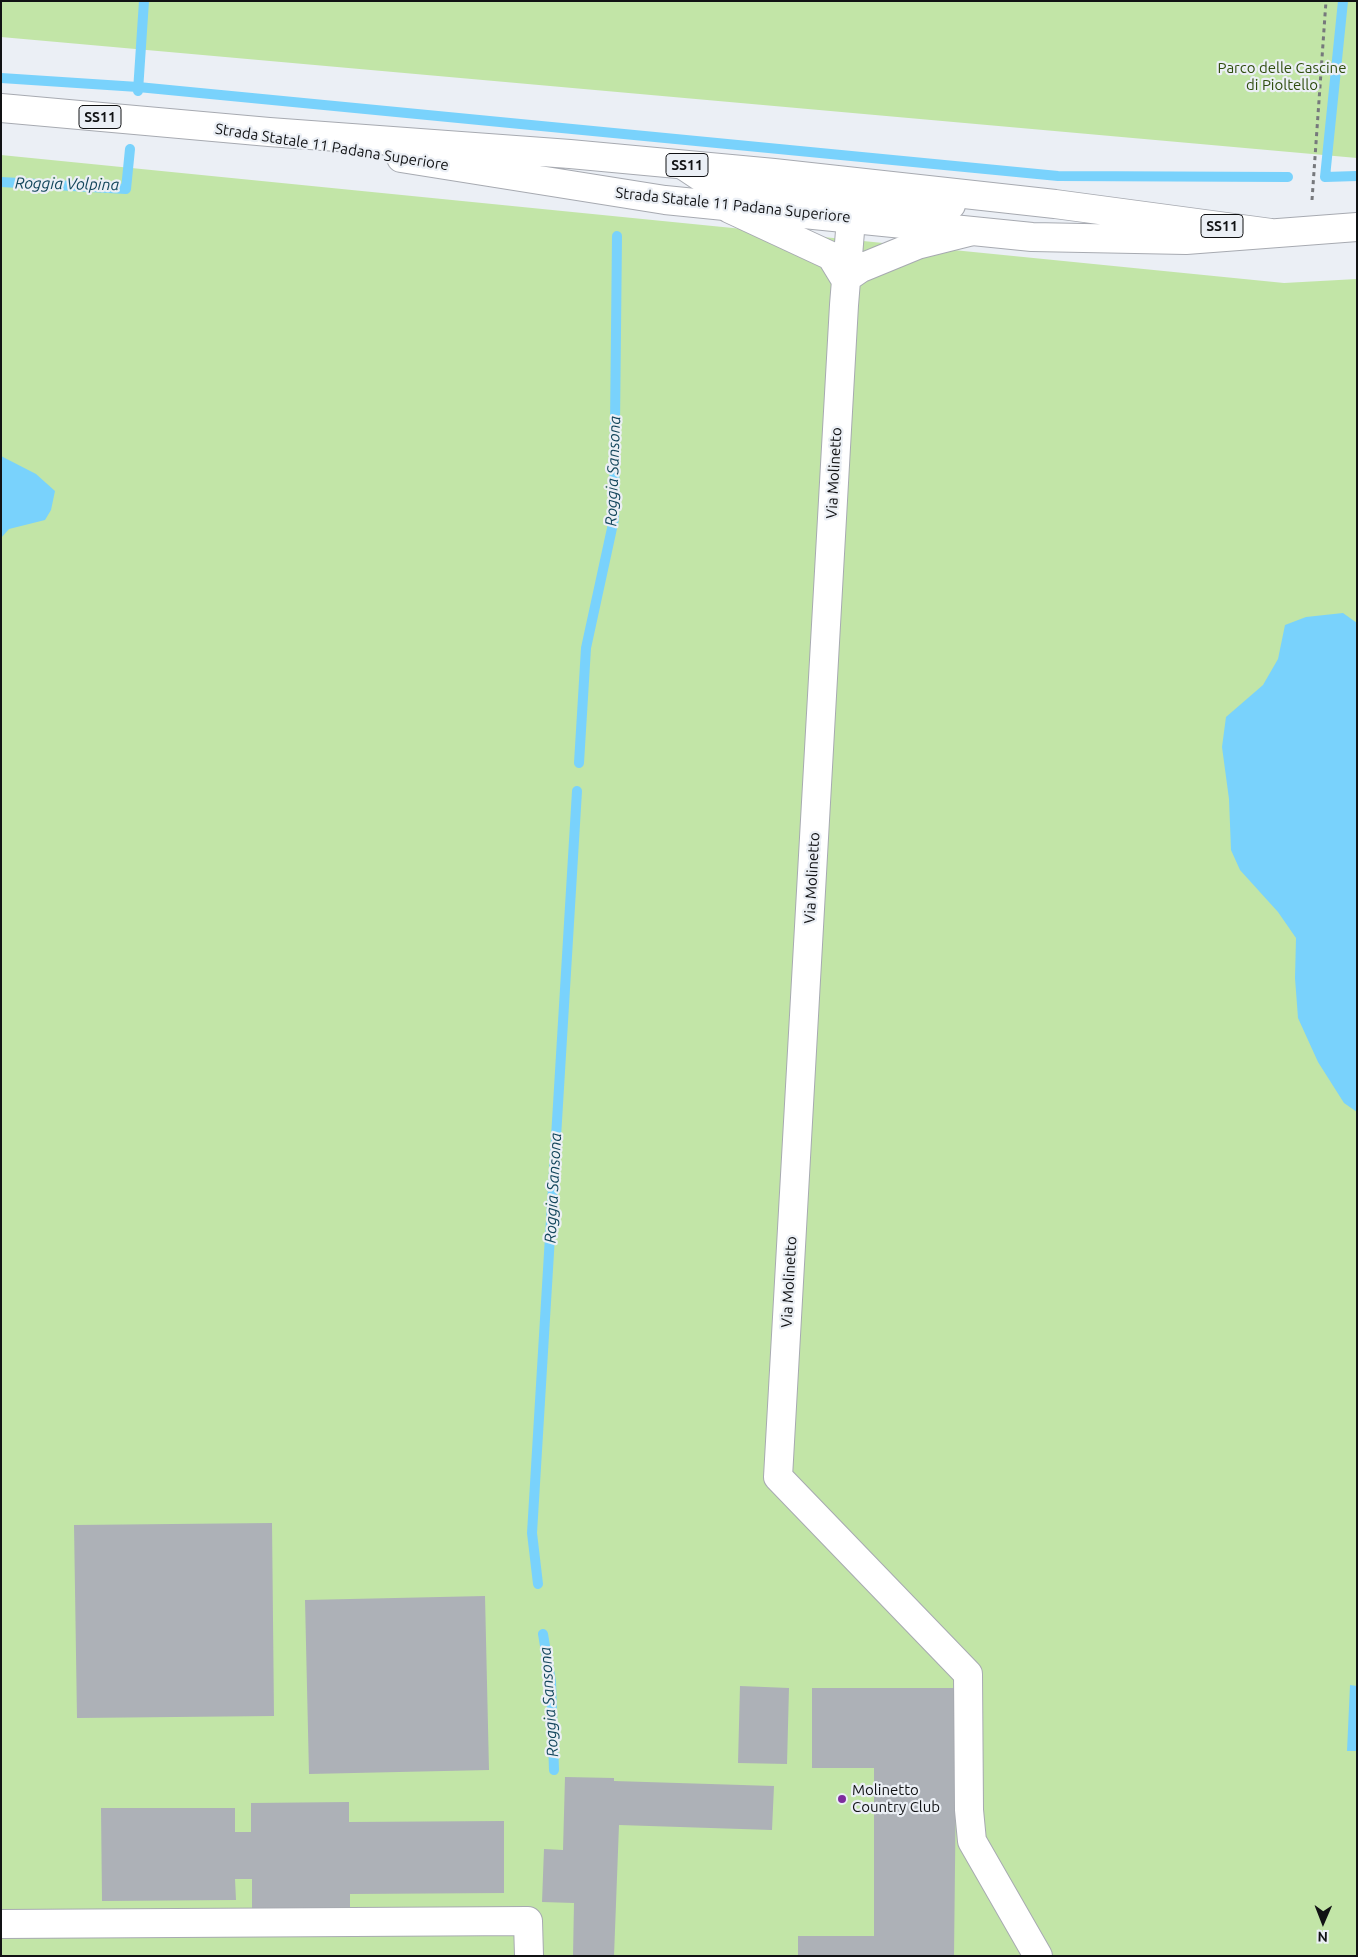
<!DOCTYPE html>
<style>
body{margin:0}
#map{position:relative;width:1358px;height:1957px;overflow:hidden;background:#ebeff5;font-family:Ubuntu,sans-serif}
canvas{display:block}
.frame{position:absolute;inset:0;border:2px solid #111214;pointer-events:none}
.north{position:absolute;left:1298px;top:1897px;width:50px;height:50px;-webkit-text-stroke:4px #ebeff5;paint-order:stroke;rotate:181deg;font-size:14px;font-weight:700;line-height:20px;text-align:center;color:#111214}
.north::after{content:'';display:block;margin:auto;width:18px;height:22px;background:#111214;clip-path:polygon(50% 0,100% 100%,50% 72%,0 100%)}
</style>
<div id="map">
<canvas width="1358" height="1957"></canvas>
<div class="frame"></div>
<div class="north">N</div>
</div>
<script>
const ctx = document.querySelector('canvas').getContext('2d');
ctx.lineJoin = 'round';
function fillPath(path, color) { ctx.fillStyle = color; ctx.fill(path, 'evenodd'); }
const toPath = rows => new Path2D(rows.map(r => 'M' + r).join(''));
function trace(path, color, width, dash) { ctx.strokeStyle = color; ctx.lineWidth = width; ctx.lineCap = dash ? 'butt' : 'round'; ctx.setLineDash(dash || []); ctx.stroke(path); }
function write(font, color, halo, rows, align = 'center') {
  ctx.font = font + ' Ubuntu,sans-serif'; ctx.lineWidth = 4.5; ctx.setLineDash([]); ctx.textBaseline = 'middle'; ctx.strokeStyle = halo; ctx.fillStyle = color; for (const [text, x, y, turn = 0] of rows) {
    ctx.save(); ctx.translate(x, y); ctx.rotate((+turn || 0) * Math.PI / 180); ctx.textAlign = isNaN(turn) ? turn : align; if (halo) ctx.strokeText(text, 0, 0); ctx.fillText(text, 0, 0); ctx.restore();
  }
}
fillPath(toPath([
 [1,1,1357,1,1357,158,1,37],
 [1,155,1284,283,1357,279,1357,1956,1,1956]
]), '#c2e5a7');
fillPath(toPath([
 [1,456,36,474,55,491,51,510,45,520,9,529,1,538],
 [1343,613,1357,623,1357,1112,1344,1103,1318,1062,1298,1018,1295,978,1296,938,1278,912,1240,870,1231,850,1229,799,1222,747,1226,717,1263,685,1278,659,1285,625,1306,617],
 [1350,1685,1357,1686,1357,1751,1347,1751]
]), '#79d2fc');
trace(toPath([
 [1343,1,1325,177,1357,176],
 [1,78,138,87,1058,176,1288,177],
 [138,91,144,1],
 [1,182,126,189,130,149],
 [579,763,586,648,614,519,617,236],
 [538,1584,532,1533,577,791],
 [543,1634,551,1682,554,1770]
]), '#79d2fc', 10);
fillPath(toPath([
 [272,1523,274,1716,77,1718,74,1525],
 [485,1596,489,1770,309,1774,305,1600],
 [740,1686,789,1688,787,1764,738,1763],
 [812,1688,957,1688,954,1956,798,1956,798,1936,874,1936,874,1768,812,1768],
 [565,1777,614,1778,614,1781,774,1786,772,1830,619,1825,614,1956,573,1956,574,1903,542,1902,544,1849,563,1850],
 [349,1802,349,1822,504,1821,504,1893,350,1894,350,1908,252,1909,252,1879,235,1879,236,1900,102,1901,101,1808,235,1808,235,1832,251,1832,251,1803]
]), '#adb1b7');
const minor = toPath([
 [683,165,704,179,727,187,821,196,845,202,851,219,844,305,778,1477,968,1674,969,1810,972,1841,1038,1956],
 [730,209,831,256,845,279],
 [851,219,870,203,925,202,951,205],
 [845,279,861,268,917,245,969,232],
 [1,1924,528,1921,529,1956]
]);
const major = toPath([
 [1,108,269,132,570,154,774,173,1055,204,1271,233],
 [401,158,665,200,1032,237,1186,240,1357,227]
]);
trace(minor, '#a7aab1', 30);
trace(major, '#a7aab1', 30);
trace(toPath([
 [1312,200,1326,1]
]), '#76787c', 3, [4, 4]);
trace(minor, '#fff', 28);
trace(major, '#fff', 28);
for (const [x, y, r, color] of [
 [842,1799,5,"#7e2d9d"]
]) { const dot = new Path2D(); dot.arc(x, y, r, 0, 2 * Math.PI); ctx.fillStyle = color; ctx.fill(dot); trace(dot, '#ebeff5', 2); }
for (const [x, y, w] of [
 [100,117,42],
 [687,165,42],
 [1222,226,42]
]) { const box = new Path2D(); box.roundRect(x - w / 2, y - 11.5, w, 23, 4); ctx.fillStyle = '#ebeff5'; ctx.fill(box); trace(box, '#111214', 1); }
write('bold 14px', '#111214', null, [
 ["SS11",100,117],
 ["SS11",687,165],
 ["SS11",1222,226]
]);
write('15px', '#2f4d0e', '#ebeff5', [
 ["Parco delle Cascine",1282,68],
 ["di Pioltello",1282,85]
]);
write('15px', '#111214', '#ebeff5', [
 ["Strada Statale 11 Padana Superiore",332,147,9],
 ["Strada Statale 11 Padana Superiore",733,205,6],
 ["Via Molinetto",834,473,-87],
 ["Via Molinetto",812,878,-87],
 ["Via Molinetto",789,1282,-87]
]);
write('15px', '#111214', '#ebeff5', [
 ["Molinetto",852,1790],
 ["Country Club",852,1807]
], 'left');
write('italic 16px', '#13465c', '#ebeff5', [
 ["Roggia Volpina",67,184,1],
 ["Roggia Sansona",613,471,-88],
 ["Roggia Sansona",553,1188,-87],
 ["Roggia Sansona",549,1702,-94]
]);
</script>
